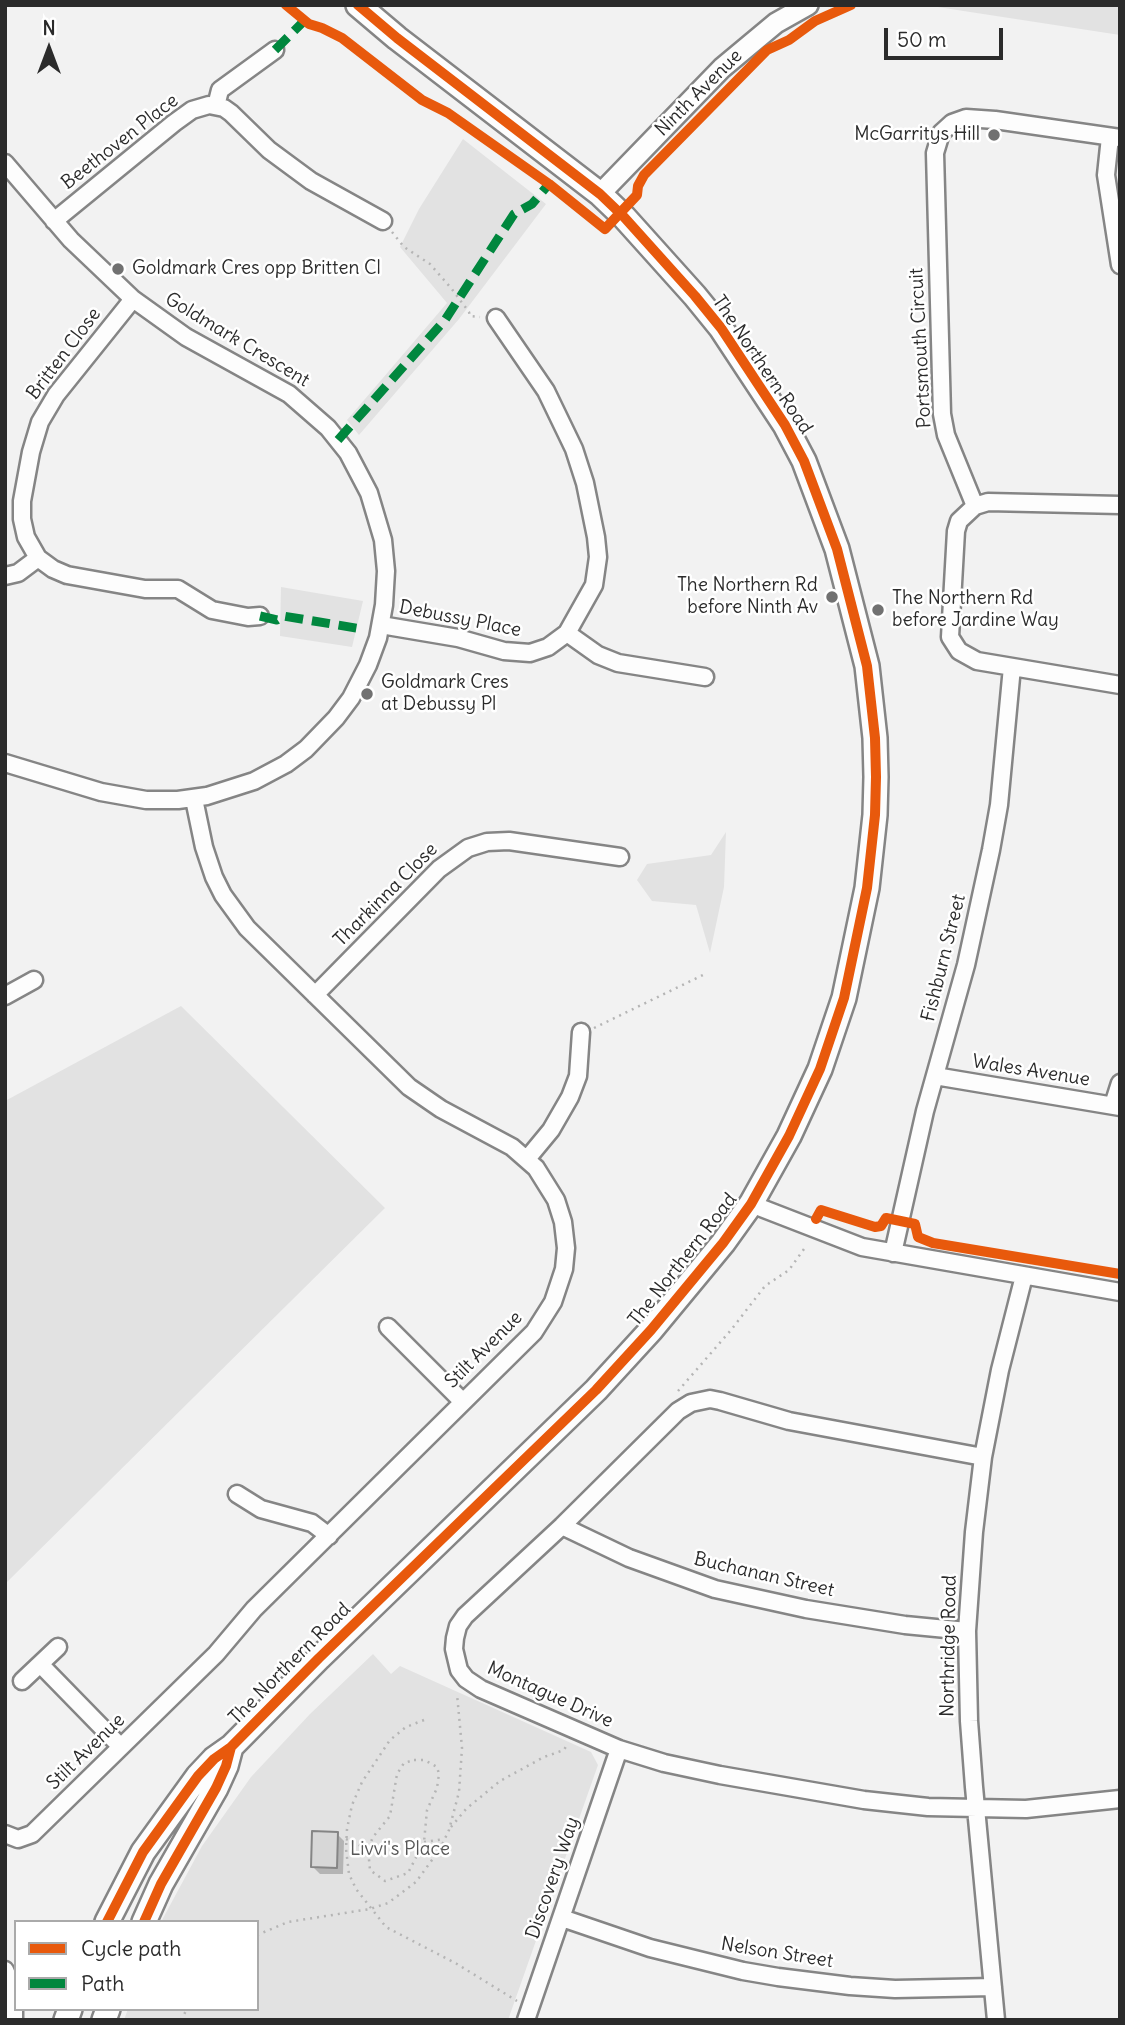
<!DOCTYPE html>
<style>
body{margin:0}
#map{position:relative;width:1125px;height:2025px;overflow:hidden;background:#f2f2f2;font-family:Delius,sans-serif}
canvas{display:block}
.frame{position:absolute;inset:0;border:7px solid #2b2b2b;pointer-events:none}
.legend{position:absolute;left:14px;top:1920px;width:245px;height:91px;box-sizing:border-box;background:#fff;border:2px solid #aaa;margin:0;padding:9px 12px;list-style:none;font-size:21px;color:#2b2b2b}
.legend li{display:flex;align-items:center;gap:14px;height:35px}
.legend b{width:35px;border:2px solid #aaa}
.north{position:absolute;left:14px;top:14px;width:70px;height:70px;-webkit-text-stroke:5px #fff;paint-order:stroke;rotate:0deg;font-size:19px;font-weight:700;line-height:28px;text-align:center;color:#2b2b2b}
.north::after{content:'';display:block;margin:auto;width:24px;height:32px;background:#2b2b2b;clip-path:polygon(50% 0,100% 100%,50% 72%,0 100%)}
.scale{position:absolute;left:884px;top:28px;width:119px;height:32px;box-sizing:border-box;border:4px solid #2b2b2b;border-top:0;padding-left:9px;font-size:21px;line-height:24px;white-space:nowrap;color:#2b2b2b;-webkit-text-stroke:5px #fff;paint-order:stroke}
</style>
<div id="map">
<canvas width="1125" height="2025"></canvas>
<div class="frame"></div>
<ul class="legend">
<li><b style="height:9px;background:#e8590c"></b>Cycle path</li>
<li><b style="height:9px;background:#00873e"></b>Path</li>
</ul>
<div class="north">N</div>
<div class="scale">50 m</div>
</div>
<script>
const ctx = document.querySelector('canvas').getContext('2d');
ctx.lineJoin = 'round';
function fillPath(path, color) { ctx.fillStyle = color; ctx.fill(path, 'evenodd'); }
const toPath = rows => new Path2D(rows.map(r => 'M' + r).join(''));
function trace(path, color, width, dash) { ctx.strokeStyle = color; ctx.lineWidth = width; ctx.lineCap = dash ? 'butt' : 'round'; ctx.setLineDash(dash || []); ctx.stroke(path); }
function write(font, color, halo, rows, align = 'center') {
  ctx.font = font + ' Delius,sans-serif'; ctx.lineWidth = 5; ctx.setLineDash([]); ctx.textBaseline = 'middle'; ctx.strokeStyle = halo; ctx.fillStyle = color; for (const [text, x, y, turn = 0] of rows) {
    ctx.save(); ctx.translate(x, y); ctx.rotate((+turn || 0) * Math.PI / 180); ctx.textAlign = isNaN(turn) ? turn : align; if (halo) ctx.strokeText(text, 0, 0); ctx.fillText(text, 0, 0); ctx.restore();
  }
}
fillPath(toPath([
 [1120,5,1120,35,931,6,933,5],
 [463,139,546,204,459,319,359,435,347,420,447,303,400,247,419,209],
 [281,587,363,601,352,647,280,636],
 [726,832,724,887,710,953,696,905,652,901,637,880,647,864,711,855],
 [181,1006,385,1208,5,1584,5,1101],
 [373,1654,391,1674,400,1666,591,1752,598,1765,508,2020,124,2020,128,2009,257,2009,257,1922,161,1922,202,1846,251,1777,310,1714]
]), '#e2e2e2');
fillPath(toPath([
 [337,1834,344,1841,343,1874,320,1874,312,1866]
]), '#0003');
const building = toPath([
 [312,1831,338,1832,337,1868,311,1867,312,1831]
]);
fillPath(building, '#d7d7d7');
trace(building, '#858585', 2);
const minor = toPath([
 [216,106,220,90,275,50],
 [1110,137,1106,175,1120,265],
 [1120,138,995,120,966,118,952,123,941,133,935,153,942,414,946,435,975,506,959,521,956,531,950,637,959,651,977,661,1120,685],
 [5,163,71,240,133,299,186,337,289,394,328,428,348,453,369,493,383,540,386,571,384,605,378,638,368,665,351,698,336,718,306,749,286,764,254,781,207,796,178,800,146,800,101,792,5,763],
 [54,221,174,123,192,110,209,105,224,108,231,113,269,150,311,181,383,221],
 [133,299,56,395,40,422,31,452,22,501,22,519,26,537,38,558,53,569,67,575,145,589,178,589,212,610,248,617,260,616],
 [975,506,988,502,1120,505],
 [5,576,18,573,38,558],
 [381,625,458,638,504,651,530,653,548,647,567,633,594,585,598,557,596,537,585,483,574,449,546,391,496,318],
 [567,633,598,655,618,663,705,677],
 [315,995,439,869,468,848,487,842,509,841,620,857],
 [5,996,34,980],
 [935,1076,1120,1107],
 [1113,1105,1120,1083],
 [527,1159,551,1130,570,1097,578,1076,581,1032],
 [751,1204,862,1247,1120,1292],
 [893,1253,925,1111,966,965,991,850,999,805,1012,667],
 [388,1327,462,1401],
 [983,1457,789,1421,720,1401,710,1399,691,1403,678,1411,562,1526,465,1616,458,1626,455,1638,454,1649,459,1670,466,1679,481,1689,619,1749,664,1763,720,1775,864,1800,928,1807,1026,1809,1120,1799],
 [237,1494,261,1509,312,1523,329,1536],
 [562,1526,629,1558,715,1589,806,1609,905,1625,967,1631],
 [40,1664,121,1747],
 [22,1681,58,1647],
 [5,1834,18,1839,32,1834,216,1654,254,1609,534,1332,553,1302,564,1269,566,1248,563,1222,556,1200,536,1168,512,1147,441,1109,409,1087,247,928,223,895,214,877,204,847,194,799],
 [562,1918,650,1948,743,1971,778,1977,850,1986,895,1989,993,1987],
 [5,1970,14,1991,14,2020],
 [526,2020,619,1749],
 [996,2020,974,1787,969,1721,967,1631,974,1532,983,1457,1000,1370,1024,1276]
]);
const major = toPath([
 [600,194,722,68,776,23,808,5]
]);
const highway = toPath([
 [107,1922,143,1852,198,1776,214,1759,231,1747,319,1658,596,1390,651,1330,723,1243,751,1204,789,1136,820,1069,844,998,867,888,875,815,876,777,875,738,867,666,837,549,804,461,785,425,721,328,695,296,624,217,600,194,397,38,358,5],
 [144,1922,161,1884,216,1788,226,1766,231,1747],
 [66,2020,70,2009],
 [104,2020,108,2009]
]);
trace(minor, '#858585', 21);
trace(major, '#858585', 24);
trace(highway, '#858585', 28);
trace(toPath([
 [392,232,404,247,430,264,451,288,469,312,470,316,480,317],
 [594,1028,705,974],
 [678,1391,731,1330,765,1286,789,1270,804,1249],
 [424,1720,406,1727,390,1740,362,1782,352,1805,347,1829,346,1849,349,1874,356,1889,386,1927,457,1964,517,2001],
 [414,1760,424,1760,432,1764,437,1767,439,1774,437,1788,427,1810,424,1842,408,1873,385,1881,370,1870,368,1849,373,1837,390,1816,397,1774,404,1763,414,1760],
 [451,1827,466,1809,500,1781,544,1757,564,1750,568,1743],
 [346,1839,368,1849],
 [424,1842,444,1839],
 [257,1935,288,1922,370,1909,388,1903,416,1882,440,1849,449,1830,459,1792,462,1748,457,1694],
 [181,2020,187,2009]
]), '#b5b5b5', 2.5, [2, 5]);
trace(minor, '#fdfdfd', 16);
trace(major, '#fdfdfd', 19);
trace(highway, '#fdfdfd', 23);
trace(toPath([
 [275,50,304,21],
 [338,440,445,320,514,214,532,204,549,184],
 [260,616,277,620,283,616,362,629]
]), '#00873e', 9, [18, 9]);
trace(toPath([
 [286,5,309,24,322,28,342,38,422,100,448,113,549,184,605,229,637,195,638,186,644,175,767,50,789,40,815,21,851,5],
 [816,1219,821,1210,875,1227,881,1226,886,1218,915,1224,918,1237,933,1243,1120,1274],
 [107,1922,143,1852,198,1776,214,1759,231,1747,319,1658,596,1390,651,1330,723,1243,751,1204,789,1136,820,1069,844,998,867,888,875,815,876,777,875,738,867,666,837,549,804,461,785,425,721,328,695,296,624,217,600,194,397,38,358,5],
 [144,1922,161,1884,216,1788,226,1766,231,1747]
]), '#e8590c', 10);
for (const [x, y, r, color] of [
 [994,135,7,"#717171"],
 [118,269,7,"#717171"],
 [832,597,7,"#717171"],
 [878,610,7,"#717171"],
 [367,694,7,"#717171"]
]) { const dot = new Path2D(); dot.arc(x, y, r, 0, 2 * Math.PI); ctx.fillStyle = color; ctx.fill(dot); trace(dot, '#fff', 2.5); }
write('19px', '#2b2b2b', '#fff', [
 ["Ninth Avenue",699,93,-45],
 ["Beethoven Place",120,142,-38],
 ["Goldmark Crescent",237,340,31],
 ["Portsmouth Circuit",921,348,-93],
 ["Britten Close",64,354,-53],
 ["The Northern Road",762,365,56],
 ["Debussy Place",460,619,11],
 ["Tharkinna Close",386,895,-45],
 ["Fishburn Street",944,958,-76],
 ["Wales Avenue",1031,1071,9],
 ["The Northern Road",683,1260,-52],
 ["Stilt Avenue",484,1350,-45],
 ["Buchanan Street",764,1575,13],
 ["Northridge Road",949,1646,-89],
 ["The Northern Road",290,1664,-45],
 ["Montague Drive",550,1695,24],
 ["Stilt Avenue",86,1752,-44],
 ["Discovery Way",553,1878,-71],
 ["Nelson Street",777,1953,9]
]);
write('19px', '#2b2b2b', '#fff', [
 ["McGarritys Hill",980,135,"right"],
 ["Goldmark Cres opp Britten Cl",132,269],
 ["The Northern Rd",818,586,"right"],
 ["before Ninth Av",818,608,"right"],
 ["The Northern Rd",892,599],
 ["before Jardine Way",892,621],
 ["Goldmark Cres",381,683],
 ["at Debussy Pl",381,705]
], 'left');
write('19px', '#565656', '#fff', [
 ["Livvi's Place",400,1850]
]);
</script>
